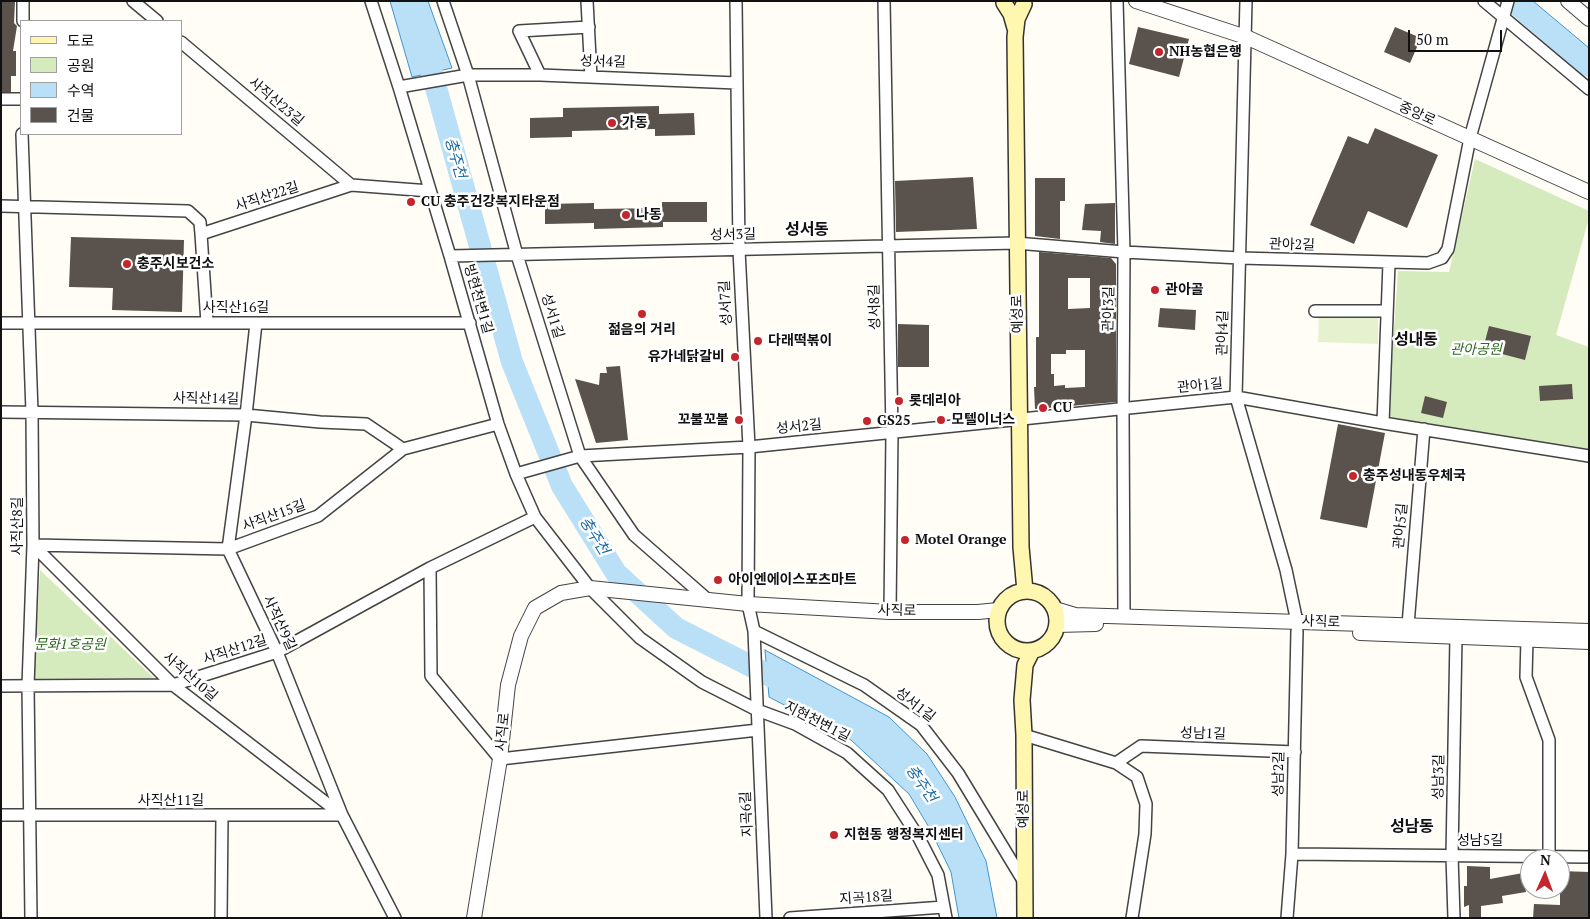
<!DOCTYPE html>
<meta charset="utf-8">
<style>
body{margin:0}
#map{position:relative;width:1590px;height:919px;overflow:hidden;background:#fffdf5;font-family:"PT Serif","Noto Sans KR",serif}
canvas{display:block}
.frame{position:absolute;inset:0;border:2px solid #111;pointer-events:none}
.legend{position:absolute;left:20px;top:20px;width:162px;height:115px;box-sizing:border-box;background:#fff;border:1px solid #a0a0a0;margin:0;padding:6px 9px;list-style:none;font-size:15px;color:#111}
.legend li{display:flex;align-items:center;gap:10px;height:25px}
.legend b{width:25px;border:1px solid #a0a0a0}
.north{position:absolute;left:1520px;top:849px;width:50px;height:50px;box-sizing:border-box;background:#fff;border:1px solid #a0a0a0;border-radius:50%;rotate:2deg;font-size:14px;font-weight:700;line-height:20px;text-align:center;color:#111}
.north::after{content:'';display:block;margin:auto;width:18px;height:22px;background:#c4262e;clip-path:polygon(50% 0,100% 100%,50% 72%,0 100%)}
.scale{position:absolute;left:1408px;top:30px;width:94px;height:22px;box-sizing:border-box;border:2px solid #111;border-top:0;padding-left:6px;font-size:15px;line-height:18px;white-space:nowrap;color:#111;-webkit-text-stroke:4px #fff;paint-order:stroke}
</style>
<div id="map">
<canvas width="1590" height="919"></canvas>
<div class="frame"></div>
<ul class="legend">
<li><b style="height:6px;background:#fff6b0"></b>도로</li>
<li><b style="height:14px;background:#d5ebbd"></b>공원</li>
<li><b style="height:14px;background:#b9e0f7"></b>수역</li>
<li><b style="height:14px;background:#5a524d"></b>건물</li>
</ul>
<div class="north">N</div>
<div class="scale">50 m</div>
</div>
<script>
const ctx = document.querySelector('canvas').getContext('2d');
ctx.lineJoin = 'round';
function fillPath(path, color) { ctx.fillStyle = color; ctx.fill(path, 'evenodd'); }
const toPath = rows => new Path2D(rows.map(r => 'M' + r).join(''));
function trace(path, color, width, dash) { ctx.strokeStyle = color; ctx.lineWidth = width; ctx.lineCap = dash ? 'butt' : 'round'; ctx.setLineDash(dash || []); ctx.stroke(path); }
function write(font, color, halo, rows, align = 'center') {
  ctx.font = font + ' "PT Serif","Noto Sans KR",serif'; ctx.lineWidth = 5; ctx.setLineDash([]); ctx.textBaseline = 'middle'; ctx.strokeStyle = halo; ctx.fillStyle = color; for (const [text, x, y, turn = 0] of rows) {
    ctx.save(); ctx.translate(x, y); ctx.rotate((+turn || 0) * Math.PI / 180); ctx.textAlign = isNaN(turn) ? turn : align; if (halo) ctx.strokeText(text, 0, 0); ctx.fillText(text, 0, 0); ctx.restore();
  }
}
fillPath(toPath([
 [1475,159,1589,211,1589,218,1556,335,1589,347,1589,452,1428,425,1388,416,1398,271,1449,272],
 [40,570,154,678,34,679]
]), '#d5ebbd');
fillPath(toPath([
 [1319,313,1378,315,1378,344,1318,342]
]), '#e6f2cf');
const water = toPath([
 [390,1,428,1,452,68,412,77,390,1],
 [1521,1,1533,1,1589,48,1589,57,1521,1],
 [765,650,889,717,927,754,955,797,986,861,997,918,959,918,951,872,930,829,909,794,851,740,769,697,765,650]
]);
fillPath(water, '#b9e0f7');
trace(water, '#3f96cf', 1);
trace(toPath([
 [412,1,512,362,562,486,616,573,676,628,794,688],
 [1513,1,1589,66]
]), '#b9e0f7', 22);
fillPath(toPath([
 [1,1,15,1,14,23,17,26,13,51,16,51,16,76,11,76,11,92,1,92],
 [1138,27,1189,39,1179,77,1129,64],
 [1395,27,1421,38,1410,63,1384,52],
 [659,106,659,114,694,113,695,135,655,136,655,129,572,131,572,137,530,138,530,118,563,117,563,108],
 [1375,128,1438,155,1407,228,1368,211,1354,244,1310,225,1348,136,1368,144],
 [973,177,977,229,896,232,895,181],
 [1035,178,1065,178,1065,201,1060,201,1060,239,1035,236],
 [662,202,707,202,707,222,663,222,663,227,594,229,594,223,545,224,545,204,594,203,594,209,662,208],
 [1115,203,1115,244,1100,242,1101,231,1082,230,1085,204],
 [71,237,184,240,182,312,112,310,113,288,69,287],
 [1039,252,1111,258,1116,264,1116,402,1035,409,1034,387,1036,387,1036,337,1039,337],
 [1068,278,1090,278,1090,308,1068,309],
 [1066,350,1085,350,1085,387,1065,388,1065,385,1054,386,1054,374,1051,374,1051,354,1066,354],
 [1160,308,1196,310,1195,330,1158,327],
 [898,324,929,325,929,367,898,367],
 [1489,326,1531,336,1525,360,1483,349],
 [620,366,628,440,596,443,575,379,599,385,600,373,607,373,606,367],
 [1572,384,1573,399,1540,401,1539,386],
 [1425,396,1447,402,1443,418,1421,413],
 [1338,424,1385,433,1367,528,1320,519],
 [1467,866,1490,867,1490,879,1523,873,1526,892,1502,896,1503,903,1481,906,1481,918,1469,918,1469,905,1464,907,1464,886,1467,886],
 [1560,871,1589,872,1589,918,1533,918,1534,904,1560,905]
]), '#5a524d');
const minor = toPath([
 [133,1,157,21],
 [371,1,399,87,450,256,498,424,516,474,535,517,590,588,640,638,702,682,757,710,795,724,847,753,888,790,919,838,938,875,946,918],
 [443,1,468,75,517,255,580,456,634,535,707,599],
 [587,1,591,77],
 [736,1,739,250,749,447,748,604,754,631,766,918],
 [884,1,892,432,890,612],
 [1117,1,1124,252,1123,410,1124,616],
 [1246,1,1236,397,1286,570,1297,622],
 [1484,1,1589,89],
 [23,21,23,1],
 [181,42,351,185],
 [540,75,519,31,589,27],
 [399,87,468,75,540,75,737,83],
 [1,99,21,99],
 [22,134,32,412,33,545,28,686,31,918],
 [1,206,188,211,200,222,201,234],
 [450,256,1016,243,1124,252,1240,258,1428,263,1442,258,1448,249,1470,138,1508,1],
 [1315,311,1387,311],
 [1,323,470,323],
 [207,323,201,234,351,185,430,191],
 [256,323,246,415,228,549,277,652,342,815,395,918],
 [1,412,246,415,320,422,366,424,403,449],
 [1383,423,1389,263],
 [516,474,580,456,749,447,1236,397,1383,423,1589,456],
 [33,545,228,549,318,516,403,449,498,424],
 [33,545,173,685,342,815],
 [430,568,431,676,500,759,758,730],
 [1408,625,1424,429],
 [754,631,864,685,921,725,958,773,1024,882],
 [1527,639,1526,677,1549,740,1549,856],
 [1,686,173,685,277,652,430,568,535,517],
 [1024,735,1116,763,1137,777,1146,804,1145,834,1132,918],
 [1116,763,1141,746,1295,752],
 [1,815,342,815],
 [1292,854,1589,857],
 [221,918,222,816],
 [790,918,944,907],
 [1287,918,1292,854,1297,631],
 [1454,918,1452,856,1456,637]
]);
const tertiary = toPath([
 [1136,1,1246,37,1589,192],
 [1568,1,1589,19],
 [1055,609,1075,615,1589,631],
 [1057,625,1096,624],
 [1360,633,1589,642],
 [474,918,500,759,508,685,521,636,535,608,561,593,590,588,748,604,890,612,978,612,998,610]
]);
const secondary = toPath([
 [1004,3,1011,14,1015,28],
 [1024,4,1017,19,1015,37,1021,547,1025,591],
 '997 621a30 30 0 1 1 60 0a30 30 0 1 1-60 0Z',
 [1025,918,1024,735,1022,700,1025,665,1032,651]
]);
trace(minor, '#444', 14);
trace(tertiary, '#444', 16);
trace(secondary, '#333', 18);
trace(minor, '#fff', 11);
trace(tertiary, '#fff', 14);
trace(secondary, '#fff6b0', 15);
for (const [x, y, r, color] of [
 [1159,52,5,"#c4262e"],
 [612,123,5,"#c4262e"],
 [411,202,5,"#c4262e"],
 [626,215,5,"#c4262e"],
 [127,264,5,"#c4262e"],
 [1155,290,5,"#c4262e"],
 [642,314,5,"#c4262e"],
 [758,341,5,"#c4262e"],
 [735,357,5,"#c4262e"],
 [899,401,5,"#c4262e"],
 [1043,408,5,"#c4262e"],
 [739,420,5,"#c4262e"],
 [941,420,5,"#c4262e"],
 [867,421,5,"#c4262e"],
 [1353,476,5,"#c4262e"],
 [905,540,5,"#c4262e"],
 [718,580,5,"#c4262e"],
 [834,835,5,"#c4262e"]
]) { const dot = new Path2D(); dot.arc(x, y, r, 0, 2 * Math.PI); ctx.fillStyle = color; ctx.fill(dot); trace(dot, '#fff', 2); }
write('bold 14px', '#111', '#fff', [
 ["NH농협은행",1169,52],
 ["가동",622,123],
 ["CU 충주건강복지타운점",421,202],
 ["나동",636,215],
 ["충주시보건소",137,264],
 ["관아골",1165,290],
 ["젊음의 거리",642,330,"center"],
 ["다래떡볶이",768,341],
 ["유가네닭갈비",725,357,"right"],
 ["롯데리아",909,401],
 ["CU",1053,408],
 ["꼬불꼬불",729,420,"right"],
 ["모텔이너스",951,420],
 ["GS25",877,421],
 ["충주성내동우체국",1363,476],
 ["Motel Orange",915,540],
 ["아이엔에이스포츠마트",728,580],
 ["지현동 행정복지센터",844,835]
], 'left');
write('14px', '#111', '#fff', [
 ["성서4길",603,62,2],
 ["사직산23길",276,102,40],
 ["중앙로",1417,114,24],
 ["사직산22길",267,197,-18],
 ["성서3길",733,235,-1],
 ["관아2길",1292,245,2],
 ["빙현천변1길",478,299,74],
 ["성서7길",726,303,-93],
 ["성서8길",875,307,-91],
 ["사직산16길",236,308],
 ["관아3길",1109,309,-89],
 ["예성로",1018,314,-91],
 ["성서1길",552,316,73],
 ["관아4길",1223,333,-89],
 ["관아1길",1200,386,-6],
 ["사직산14길",206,399,1],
 ["성서2길",799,427,-6],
 ["사직산15길",274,516,-20],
 ["사직산8길",18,526,-90],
 ["관아5길",1401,526,-85],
 ["사직로",897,611,1],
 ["사직로",1321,622,2],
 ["사직산9길",279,623,65],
 ["사직산12길",235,650,-18],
 ["사직산10길",190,677,41],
 ["성서1길",915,705,38],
 ["지현천변1길",817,722,27],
 ["사직로",503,732,-84],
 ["성남1길",1203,734,2],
 ["성남2길",1279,774,-89],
 ["성남3길",1439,777,-89],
 ["사직산11길",171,801],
 ["예성로",1024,809,-90],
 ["지곡6길",747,814,-93],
 ["성남5길",1480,841],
 ["지곡18길",866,898,-4]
]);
write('italic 14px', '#2f6b1f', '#fff', [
 ["관아공원",1476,350],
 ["문화1호공원",70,645]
]);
write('italic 15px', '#1768a6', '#fff', [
 ["충주천",455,158,74],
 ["충주천",594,536,58],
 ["충주천",921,784,55]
]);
write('bold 16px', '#111', '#fff', [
 ["성서동",807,230],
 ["성내동",1416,340],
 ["성남동",1412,827]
]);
</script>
